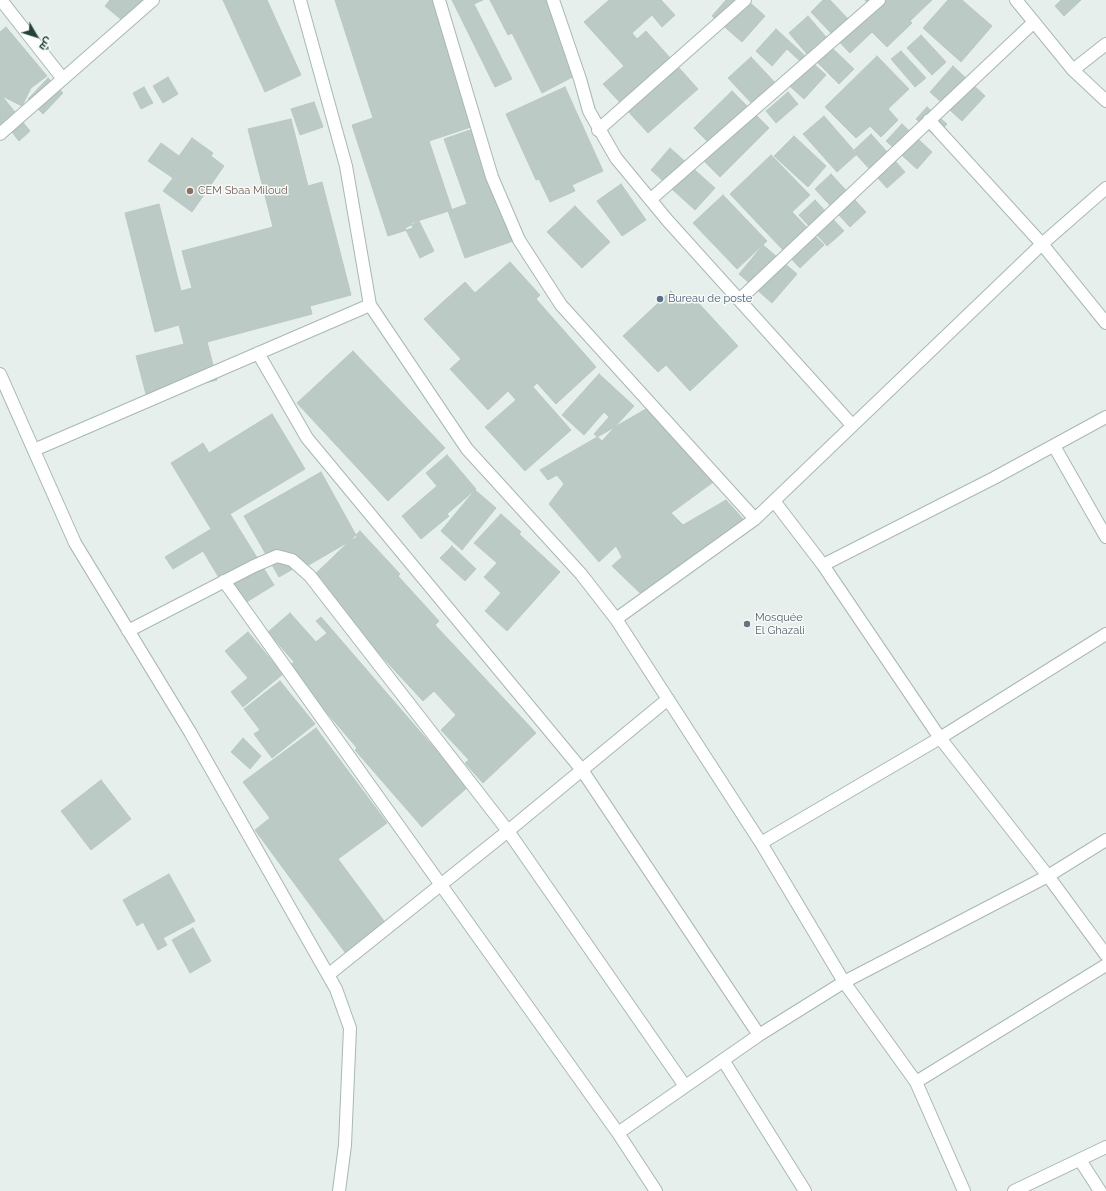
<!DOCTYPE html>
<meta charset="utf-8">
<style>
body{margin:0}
#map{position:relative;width:1106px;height:1191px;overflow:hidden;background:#e6efeb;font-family:Raleway,Cairo,sans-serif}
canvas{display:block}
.north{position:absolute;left:16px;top:16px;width:40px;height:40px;-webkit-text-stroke:3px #f7fbf9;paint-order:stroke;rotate:129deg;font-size:11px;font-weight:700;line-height:16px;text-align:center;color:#24423a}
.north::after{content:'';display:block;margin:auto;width:14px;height:18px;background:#24423a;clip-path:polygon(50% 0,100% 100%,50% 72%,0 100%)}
</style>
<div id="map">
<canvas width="1106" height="1191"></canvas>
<div class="north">ش</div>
</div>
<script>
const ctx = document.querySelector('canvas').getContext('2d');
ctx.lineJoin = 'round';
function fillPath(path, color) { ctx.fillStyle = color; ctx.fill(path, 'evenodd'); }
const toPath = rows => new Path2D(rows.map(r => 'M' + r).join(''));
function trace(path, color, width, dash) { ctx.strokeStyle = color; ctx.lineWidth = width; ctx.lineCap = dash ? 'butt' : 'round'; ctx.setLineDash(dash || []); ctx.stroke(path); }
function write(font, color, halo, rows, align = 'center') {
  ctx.font = font + ' Raleway,sans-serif'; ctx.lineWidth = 3; ctx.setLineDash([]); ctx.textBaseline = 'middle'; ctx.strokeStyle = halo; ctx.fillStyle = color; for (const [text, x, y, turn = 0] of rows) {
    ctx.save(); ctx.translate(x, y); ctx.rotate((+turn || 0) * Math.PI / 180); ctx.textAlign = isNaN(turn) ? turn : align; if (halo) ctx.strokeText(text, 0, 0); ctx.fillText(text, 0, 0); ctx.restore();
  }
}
const building = toPath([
 [110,0,151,0,129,26,105,6,110,0],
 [223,0,267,0,301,75,265,92,223,0],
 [335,0,440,0,480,124,429,141,452,210,411,223,413,228,388,236,352,125,373,118,335,0],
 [452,0,483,0,474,4,512,79,495,87,452,0],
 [490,0,547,0,582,72,542,93,512,33,508,35,490,0],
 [609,0,661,0,675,15,662,27,652,15,632,33,637,39,646,31,698,89,648,133,603,84,624,66,584,22,609,0],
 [726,0,747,0,765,16,742,42,712,16,726,0],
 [823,0,830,0,851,22,869,5,865,0,932,0,910,21,912,23,887,47,872,32,850,53,811,12,823,0],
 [948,0,962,0,992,26,961,62,923,28,948,0],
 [1061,0,1081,0,1064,16,1055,6,1061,0],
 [808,16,826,37,807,54,789,33,808,16],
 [6,27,47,76,31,88,22,106,2,96,30,131,19,141,12,132,0,126,0,32,6,27],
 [776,29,826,75,804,99,784,81,802,63,787,49,772,66,756,51,776,29],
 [921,35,946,62,932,75,907,48,921,35],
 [826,42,854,69,839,84,812,57,826,42],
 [901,51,926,78,915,87,891,59,901,51],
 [877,56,909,89,888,109,898,120,881,137,870,126,856,138,825,107,877,56],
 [751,57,780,88,757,109,728,78,751,57],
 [953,66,985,96,962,121,930,92,953,66],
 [168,77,178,94,163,103,153,86,168,77],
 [48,78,63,93,43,114,28,99,48,78],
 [144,87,153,103,141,109,133,93,144,87],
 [565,87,603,171,572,185,575,191,550,202,539,179,536,180,506,114,565,87],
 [732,91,769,128,720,177,697,154,708,142,694,128,732,91],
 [788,92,798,104,776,123,766,111,788,92],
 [314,102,323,127,300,135,291,109,314,102],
 [927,107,947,124,935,136,916,119,927,107],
 [824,116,857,154,837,172,803,134,824,116],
 [291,119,308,186,322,182,351,295,310,306,312,314,207,342,217,380,147,398,136,356,184,344,179,325,155,332,125,213,159,204,181,291,192,288,182,251,273,227,248,129,291,119],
 [902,124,932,152,917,169,886,141,902,124],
 [473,129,513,241,465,258,448,211,467,204,444,139,473,129],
 [871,134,905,172,887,188,853,151,871,134],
 [794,136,826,166,808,187,774,156,794,136],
 [192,138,213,153,211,156,224,166,192,212,163,191,173,178,148,161,161,143,179,156,192,138],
 [670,148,715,188,695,210,651,170,670,148],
 [771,155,810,195,792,212,824,245,800,268,730,194,771,155],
 [831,174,866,212,850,227,815,189,831,174],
 [621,184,646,220,622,236,597,201,621,184],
 [723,195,767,241,737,269,693,223,723,195],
 [815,200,844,231,827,246,799,215,815,200],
 [575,206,610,242,582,268,547,232,575,206],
 [419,221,434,251,420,258,405,228,419,221],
 [763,245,797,274,772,303,739,274,763,245],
 [510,262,540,295,536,299,596,367,556,404,537,383,533,387,571,430,525,471,485,427,516,400,508,391,488,410,450,369,461,359,424,319,465,282,475,293,510,262],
 [671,291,684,305,693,297,738,346,690,391,666,365,658,372,623,336,671,291],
 [353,351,445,448,388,501,297,403,353,351],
 [599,374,634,406,602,441,594,434,609,417,604,412,584,435,562,415,599,374],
 [646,409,716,480,671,513,683,525,726,500,744,520,641,594,612,566,622,557,616,546,599,562,549,504,564,484,557,475,548,480,540,470,646,409],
 [272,414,305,469,230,514,274,585,237,608,203,551,173,569,165,557,211,529,171,463,203,443,209,453,272,414],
 [447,455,476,489,447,514,449,516,421,539,402,516,437,486,426,473,447,455],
 [321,472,357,537,300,570,298,566,279,577,244,516,321,472],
 [475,490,496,508,462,550,441,531,475,490],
 [501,514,521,532,519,534,560,572,507,631,485,611,501,593,484,577,497,563,474,543,501,514],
 [360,531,400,574,398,576,439,621,435,625,536,733,483,783,465,763,469,760,441,730,456,715,434,691,423,701,310,579,360,531],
 [452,546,476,569,465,581,440,558,452,546],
 [290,613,316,642,327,633,316,621,321,617,468,787,422,827,355,750,357,748,288,667,294,662,268,632,290,613],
 [248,632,283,674,243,707,231,692,248,678,225,651,248,632],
 [280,681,315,724,272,758,254,734,260,730,244,709,280,681],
 [316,728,387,823,338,859,387,925,347,955,255,830,270,818,243,782,316,728],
 [243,738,261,756,250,769,231,752,243,738],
 [101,780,131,819,91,850,61,811,101,780],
 [169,874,195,921,163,938,167,945,158,950,143,922,137,926,123,900,169,874],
 [193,928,211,961,190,973,172,940,193,928]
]);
fillPath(building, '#bbcac4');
trace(building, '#b8c9c2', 1);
const minor = toPath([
 [1,0,63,79],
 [300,0,346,166,370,305,467,449,581,574,616,619,761,843,844,982,916,1082,964,1191],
 [439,0,492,177,519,240,561,305,755,519],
 [553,0,580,79,589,111,616,158,668,221,852,425],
 [1016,0,1073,70,1106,101],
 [1073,70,1106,44],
 [929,120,1042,244,1106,323],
 [598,130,745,0],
 [0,134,153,0],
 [651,199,879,0],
 [739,300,1034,22],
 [258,353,307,438,582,770,759,1035],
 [0,374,75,543,190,732,336,989,350,1028,345,1145,339,1191],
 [1054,446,1106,537],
 [34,450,370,305],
 [774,501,823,565,940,738,1048,876,1106,955],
 [823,565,994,478,1106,417],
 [224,581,618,1133],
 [616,619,755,519,1042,244,1106,188],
 [128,631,254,566,277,556,292,560,310,576,508,831,685,1086],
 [761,843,940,738,1106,634],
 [328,975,508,831,668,699],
 [723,1060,805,1191],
 [916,1082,1106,965],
 [1080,1160,1100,1191],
 [656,1191,618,1133,759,1035,844,982,1048,876,1106,840],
 [1014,1191,1106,1147]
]);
trace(minor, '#a8b8b2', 14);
trace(minor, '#fff', 12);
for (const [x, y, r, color] of [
 [190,191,4,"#8d6e63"],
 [660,299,4,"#5c6f8a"],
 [747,624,4,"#6b7280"]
]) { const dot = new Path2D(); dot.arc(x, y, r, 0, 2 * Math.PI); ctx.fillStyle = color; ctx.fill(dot); trace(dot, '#f7fbf9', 1.5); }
write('11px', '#785e54', '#f7fbf9', [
 ["CEM Sbaa Miloud",198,191]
], 'left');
write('11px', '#4e5e75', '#f7fbf9', [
 ["Bureau de poste",668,299]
], 'left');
write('11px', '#5b616d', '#f7fbf9', [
 ["Mosquée",755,618],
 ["El Ghazali",755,631]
], 'left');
</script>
